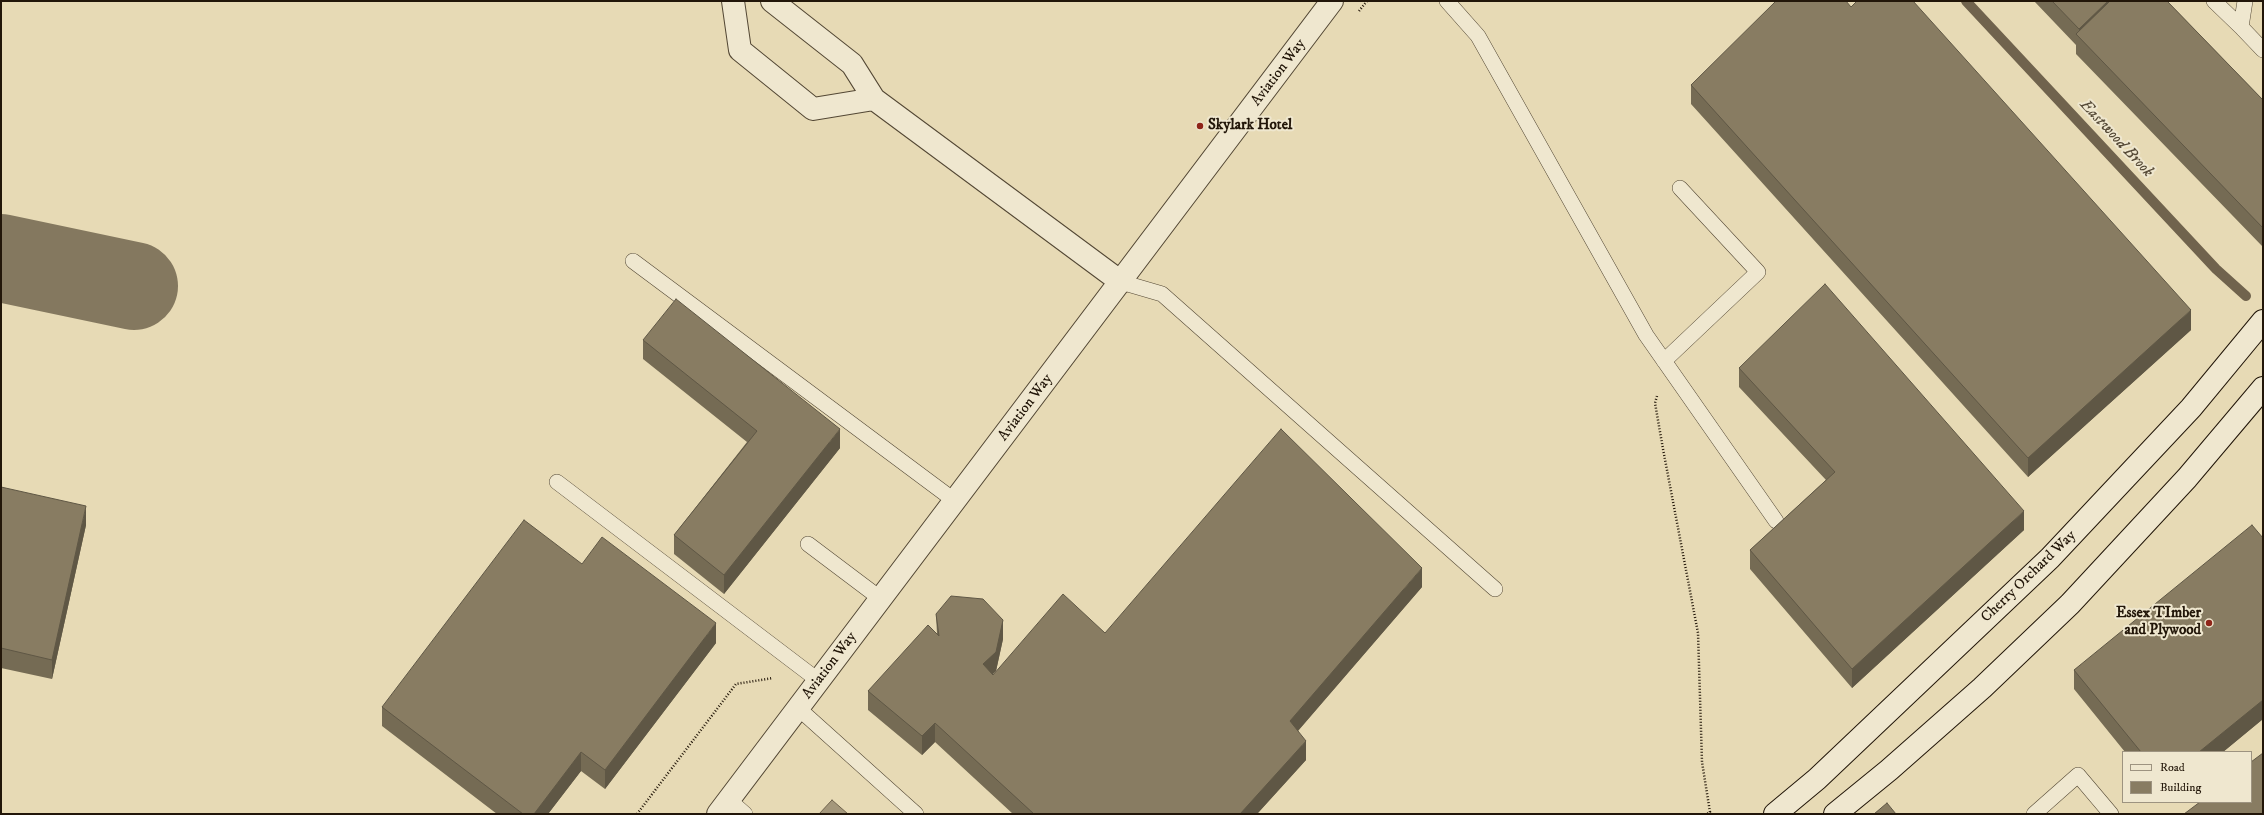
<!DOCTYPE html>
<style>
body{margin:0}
#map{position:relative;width:2264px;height:815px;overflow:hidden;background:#e7dab5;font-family:"IM FELL DW Pica",serif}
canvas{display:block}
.frame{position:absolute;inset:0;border:2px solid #221609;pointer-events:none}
.legend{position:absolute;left:2122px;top:751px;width:130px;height:52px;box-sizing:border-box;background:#efe7cf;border:1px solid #9d9380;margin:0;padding:5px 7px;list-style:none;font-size:12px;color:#221609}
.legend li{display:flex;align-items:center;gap:8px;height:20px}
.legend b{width:20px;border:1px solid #9d9380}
</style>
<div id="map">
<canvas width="2264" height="815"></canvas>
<div class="frame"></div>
<ul class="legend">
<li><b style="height:5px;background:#efe7cf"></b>Road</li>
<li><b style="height:11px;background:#887c62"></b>Building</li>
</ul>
</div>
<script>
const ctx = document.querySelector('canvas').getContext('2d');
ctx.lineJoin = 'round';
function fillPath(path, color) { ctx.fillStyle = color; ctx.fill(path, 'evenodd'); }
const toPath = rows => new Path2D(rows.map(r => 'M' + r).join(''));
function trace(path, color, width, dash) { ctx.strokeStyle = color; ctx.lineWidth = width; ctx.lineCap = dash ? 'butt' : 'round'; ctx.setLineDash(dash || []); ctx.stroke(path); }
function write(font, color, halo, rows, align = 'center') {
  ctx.font = font + ' "IM FELL DW Pica",serif'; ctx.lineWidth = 4; ctx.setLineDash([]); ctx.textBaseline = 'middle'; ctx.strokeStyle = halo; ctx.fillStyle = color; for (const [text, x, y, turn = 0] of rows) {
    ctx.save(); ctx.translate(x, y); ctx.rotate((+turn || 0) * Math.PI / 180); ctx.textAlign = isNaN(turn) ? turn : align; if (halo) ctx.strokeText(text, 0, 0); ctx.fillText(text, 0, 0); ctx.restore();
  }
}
const water = toPath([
 [832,800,848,814,819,814,832,800]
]);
fillPath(water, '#a4977b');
trace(water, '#70634d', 1);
trace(toPath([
 [1966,1,2216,269,2246,296]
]), '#70634d', 10);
trace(toPath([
 [1,258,134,286]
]), '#84785f', 88);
const lane = toPath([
 [1447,1,1478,36,1646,335,1776,521],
 [2214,1,2241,27,2245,1],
 [2241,27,2263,50],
 [633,261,955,501],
 [1121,282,1162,294,1495,589],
 [1664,361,1758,272,1680,188],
 [557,482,819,681],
 [808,544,881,599],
 [798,708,916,814],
 [729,800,745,814],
 [2034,814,2078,775,2111,814]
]);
const street = toPath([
 [733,1,740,50,813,109,874,99],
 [772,1,852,64,874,99,1121,282],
 [718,814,1332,1]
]);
const secondary = toPath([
 [1775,814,1817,779,2050,558,2191,408,2263,321],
 [1835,814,1889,770,1982,688,2070,604,2187,478,2263,388]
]);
trace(lane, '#534734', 16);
trace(street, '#534734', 24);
trace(secondary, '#221609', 24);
trace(toPath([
 [1359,11,1367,1],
 [1657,396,1655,403,1663,449,1698,633,1702,762,1710,812,1707,814],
 [637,814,736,684,773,678]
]), '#221609', 2.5, [1, 2]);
trace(lane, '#efe7cf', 15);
trace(street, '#efe7cf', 22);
trace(secondary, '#efe7cf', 22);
fillPath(toPath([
 [2034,1,2167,1,2263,100,2263,247,2076,54,2076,45],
 [1851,7,2191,330,2028,477,1691,104,1691,85],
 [643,340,840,448,724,594,674,554,674,535,747,442,643,359],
 [1739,368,2024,530,1852,688,1750,569,1750,550,1826,480,1739,387],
 [1,487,86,525,52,679,1,668],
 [2263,538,2263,719,2223,752,2125,752,2074,689,2074,670],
 [582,564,716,643,605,789,581,771,548,814,497,814,382,726,382,707],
 [1422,587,1298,731,1306,760,1257,814,1013,814,935,742,922,755,868,710,868,691,937,634,936,614,1003,639,996,671,993,674,993,675,1105,633]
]), '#756b54');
fillPath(toPath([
 [2108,1,2128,1,2079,38,2079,29],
 [2191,310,2191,330,2028,477,2028,458],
 [840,429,840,448,724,594,724,575],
 [86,506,86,525,52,679,52,660],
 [2024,511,2024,530,1852,688,1852,669],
 [1422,568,1422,587,1290,740,1290,721],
 [1003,620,1003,639,996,671,983,683,983,664],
 [716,623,716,643,605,789,605,770],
 [2263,700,2263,719,2223,752,2199,752],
 [935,723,935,742,922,755,922,736],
 [1306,741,1306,760,1257,814,1240,814],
 [581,752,581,771,548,814,534,814]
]), '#5f5745');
const building = toPath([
 [1776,1,1846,1,1851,7,1857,1,1913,1,2191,310,2028,458,1691,85,1776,1],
 [2052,1,2108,1,2079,29,2052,1],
 [2110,1,2167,1,2263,100,2263,228,2076,34,2110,1],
 [1825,284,2024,511,1852,669,1750,550,1835,472,1739,368,1825,284],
 [676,299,840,429,724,575,674,535,757,431,643,340,676,299],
 [1281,429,1422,568,1290,721,1306,741,1240,814,1034,814,935,723,922,736,868,691,928,625,939,636,936,614,951,596,983,599,1003,620,996,652,983,664,993,675,1063,594,1105,633,1281,429],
 [1,487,86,506,52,660,1,648,1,487],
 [524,520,582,564,602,537,716,623,605,770,581,752,534,814,523,814,382,707,524,520],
 [2252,525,2263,538,2263,700,2199,752,2141,752,2074,670,2252,525],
 [2263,753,2263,814,2184,814,2200,802,2251,802,2251,762,2263,753],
 [1887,803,1896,814,1874,814,1887,803]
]);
fillPath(building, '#887c62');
trace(building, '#5f5745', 1);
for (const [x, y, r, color] of [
 [1200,126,4,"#8f2418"],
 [2209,623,4,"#8f2418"]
]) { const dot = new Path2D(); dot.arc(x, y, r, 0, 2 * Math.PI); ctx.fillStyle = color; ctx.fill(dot); trace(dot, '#efe7cf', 1.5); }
write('15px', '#221609', '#efe7cf', [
 ["Aviation Way",1279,73,-53],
 ["Aviation Way",1026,408,-53],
 ["Cherry Orchard Way",2029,577,-44],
 ["Aviation Way",830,666,-53]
]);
write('bold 15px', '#221609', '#efe7cf', [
 ["Skylark Hotel",1208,126],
 ["Essex TImber",2201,614,"right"],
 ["and Plywood",2201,631,"right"]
], 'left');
write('italic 16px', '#564a37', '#efe7cf', [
 ["Eastwood Brook",2116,139,47]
]);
</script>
